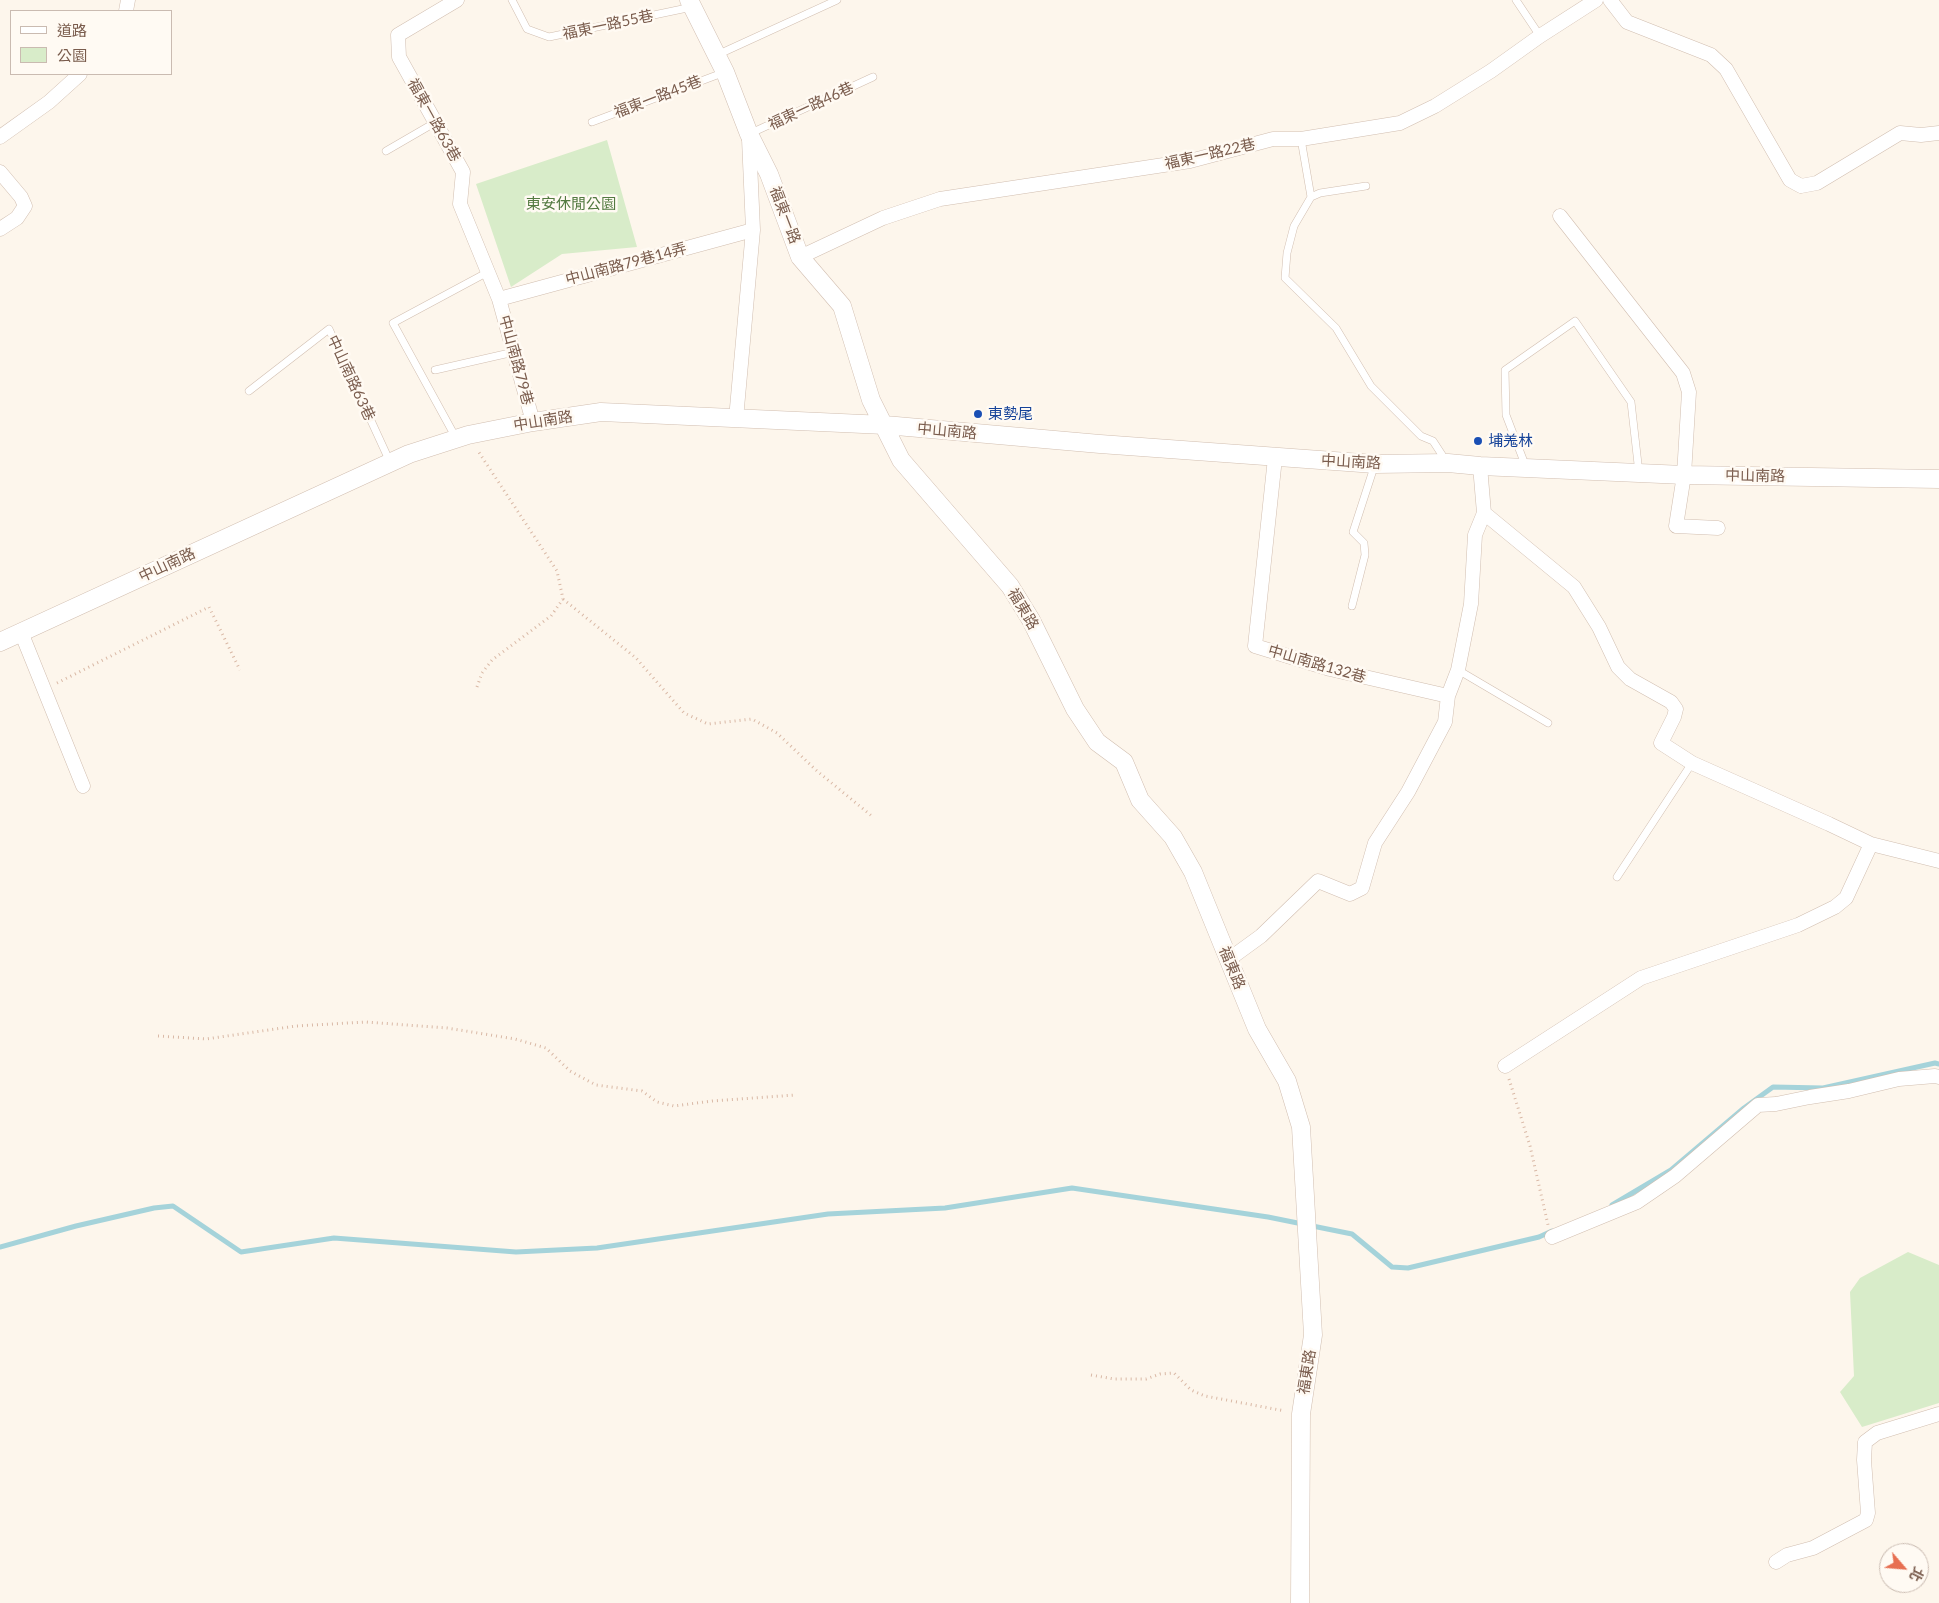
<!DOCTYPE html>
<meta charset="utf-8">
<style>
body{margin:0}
#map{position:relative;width:1939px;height:1603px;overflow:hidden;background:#fdf6ec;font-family:Lato,"Noto Sans TC",sans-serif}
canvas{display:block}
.legend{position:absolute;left:10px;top:10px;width:162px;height:65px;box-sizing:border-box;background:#fffaf3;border:1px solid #cabbb1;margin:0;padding:6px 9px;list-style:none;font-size:15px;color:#7a5c4d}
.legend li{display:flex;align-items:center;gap:10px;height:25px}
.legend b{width:25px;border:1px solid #cabbb1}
.north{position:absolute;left:1879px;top:1543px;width:50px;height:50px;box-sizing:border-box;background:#fffaf3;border:1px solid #cabbb1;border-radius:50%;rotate:117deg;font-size:14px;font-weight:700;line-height:20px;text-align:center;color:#7a5c4d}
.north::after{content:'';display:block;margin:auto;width:18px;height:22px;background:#e76f51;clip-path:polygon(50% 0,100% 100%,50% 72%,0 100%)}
</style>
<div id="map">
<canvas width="1939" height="1603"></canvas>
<ul class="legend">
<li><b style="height:6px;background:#fff"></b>道路</li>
<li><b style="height:14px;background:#d8ecc9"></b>公園</li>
</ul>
<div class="north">北</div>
</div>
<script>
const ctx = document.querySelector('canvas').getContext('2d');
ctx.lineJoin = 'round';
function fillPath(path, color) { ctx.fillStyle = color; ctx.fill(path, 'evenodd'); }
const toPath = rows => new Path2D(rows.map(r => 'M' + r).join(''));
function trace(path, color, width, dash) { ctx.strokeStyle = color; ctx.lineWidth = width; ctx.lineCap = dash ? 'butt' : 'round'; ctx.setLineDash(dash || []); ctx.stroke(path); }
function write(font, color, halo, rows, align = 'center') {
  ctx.font = font + ' Lato,"Noto Sans TC",sans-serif'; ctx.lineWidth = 5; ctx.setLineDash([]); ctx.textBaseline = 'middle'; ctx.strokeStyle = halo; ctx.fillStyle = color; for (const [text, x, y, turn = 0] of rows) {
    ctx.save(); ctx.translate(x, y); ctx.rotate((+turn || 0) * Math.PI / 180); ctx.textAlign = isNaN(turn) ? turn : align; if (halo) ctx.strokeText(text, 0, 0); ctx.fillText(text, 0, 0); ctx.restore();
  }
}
fillPath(toPath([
 [607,140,637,247,562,254,511,287,476,184],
 [1908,1252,1939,1265,1939,1403,1862,1427,1840,1392,1854,1376,1850,1292,1860,1278]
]), '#d8ecc9');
trace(toPath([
 [1612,1205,1671,1170,1744,1108,1773,1087,1823,1088,1935,1063,1939,1064],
 [0,1247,76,1226,154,1208,173,1206,241,1252,334,1238,516,1252,597,1248,828,1214,945,1208,1072,1188,1268,1217,1352,1234,1392,1267,1408,1268,1539,1237,1552,1231]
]), '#a5d3da', 5);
const service = toPath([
 [512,0,527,29,549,37,692,7],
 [1516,0,1540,36],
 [717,55,837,0],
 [592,122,725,72],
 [749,134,873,77],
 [1301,139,1311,197],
 [386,151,436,122],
 [1366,186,1320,193,1311,197,1294,226,1287,253,1285,278,1336,328,1371,386,1421,436,1433,441,1446,461],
 [435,370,514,352],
 [249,391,329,329,390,462],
 [456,438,393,323,488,272],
 [1526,467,1506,415,1505,370,1575,321,1631,402,1639,473],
 [1352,606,1365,555,1364,543,1353,532,1375,464],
 [1458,670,1548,723],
 [1617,877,1692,763]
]);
const minor = toPath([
 [457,0,398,35,399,57,463,172,460,204,499,299,533,422],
 [1610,0,1627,22,1711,55,1726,69,1790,180,1801,186,1817,183,1900,133,1921,135,1939,133],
 [126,11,128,0],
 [0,137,49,102,80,74],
 [0,172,21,197,25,206,17,218,0,229],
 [1560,216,1683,373,1689,392,1684,475,1676,526,1718,528],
 [800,257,883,218,940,199,1190,161,1273,139,1301,139,1400,123,1435,106,1491,71,1540,36,1596,0],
 [499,299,753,230],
 [736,419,753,230,749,139],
 [1275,458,1255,646,1330,669,1448,696],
 [1480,466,1484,513,1574,587,1599,627,1618,667,1630,679,1671,702,1676,709,1674,717,1661,743,1692,763,1829,824,1871,844,1939,861],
 [21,632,83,786],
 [1228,960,1261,936,1318,881,1350,894,1362,888,1375,843,1408,792,1445,722,1448,696,1458,670,1471,604,1475,535,1484,513],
 [1505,1066,1641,978,1798,925,1835,907,1846,898,1871,844],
 [1552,1237,1637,1202,1675,1176,1758,1105,1776,1104,1810,1097,1849,1091,1899,1079,1935,1076,1939,1077],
 [1776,1562,1787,1555,1813,1548,1866,1520,1868,1513,1864,1460,1865,1442,1877,1433,1939,1414]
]);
const tertiary = toPath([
 [689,0,725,72,749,134,769,174,800,257,842,306,871,400,901,460,1010,586,1031,620,1075,709,1097,742,1124,762,1140,800,1173,837,1193,872,1257,1029,1287,1081,1301,1127,1313,1335,1301,1414,1300,1603],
 [0,642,409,454,468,435,533,422,601,412,885,425,1100,444,1375,464,1448,463,1480,466,1684,475,1939,479]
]);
trace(service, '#d1beb0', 8);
trace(minor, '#d1beb0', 15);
trace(tertiary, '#d1beb0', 19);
trace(toPath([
 [563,599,636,658,684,713,708,724,752,719,777,733,817,771,873,817],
 [57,683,209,607,240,670],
 [477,687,482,673,492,660,551,616,563,599,557,571,478,451],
 [158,1036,206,1039,296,1026,366,1022,447,1028,515,1039,546,1048,570,1071,596,1085,642,1091,657,1102,674,1106,712,1101,795,1095],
 [1509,1079,1530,1146,1548,1225],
 [1091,1375,1114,1379,1146,1379,1160,1374,1174,1373,1191,1390,1205,1396,1285,1411]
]), '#d9b8a5', 3, [1, 4]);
trace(service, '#fff', 7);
trace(minor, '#fff', 14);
trace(tertiary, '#fff', 18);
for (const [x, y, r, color] of [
 [978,414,5,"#1a4fb4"],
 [1478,441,5,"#1a4fb4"]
]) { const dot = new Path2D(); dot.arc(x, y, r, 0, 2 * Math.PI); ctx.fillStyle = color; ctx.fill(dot); trace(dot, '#fffaf3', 2); }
write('15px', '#7a5c4d', '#fffaf3', [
 ["福東一路55巷",608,25,-12],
 ["福東一路45巷",658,97,-21],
 ["福東一路46巷",811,106,-25],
 ["福東一路63巷",434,120,61],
 ["福東一路22巷",1210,154,-13],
 ["福東一路",785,215,69],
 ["中山南路79巷14弄",626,264,-15],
 ["中山南路79巷",516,360,75],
 ["中山南路63巷",351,378,65],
 ["中山南路",543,421,-9],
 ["中山南路",947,431,5],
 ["中山南路",1351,462,3],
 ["中山南路",1755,476,1],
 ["中山南路",167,565,-25],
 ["福東路",1023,609,59],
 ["中山南路132巷",1317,664,16],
 ["福東路",1232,968,68],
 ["福東路",1307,1372,-81]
]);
write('15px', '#537a41', '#fffaf3', [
 ["東安休閒公園",571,204]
]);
write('15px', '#164399', '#fffaf3', [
 ["東勢尾",988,414],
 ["埔羗林",1488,441]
], 'left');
</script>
